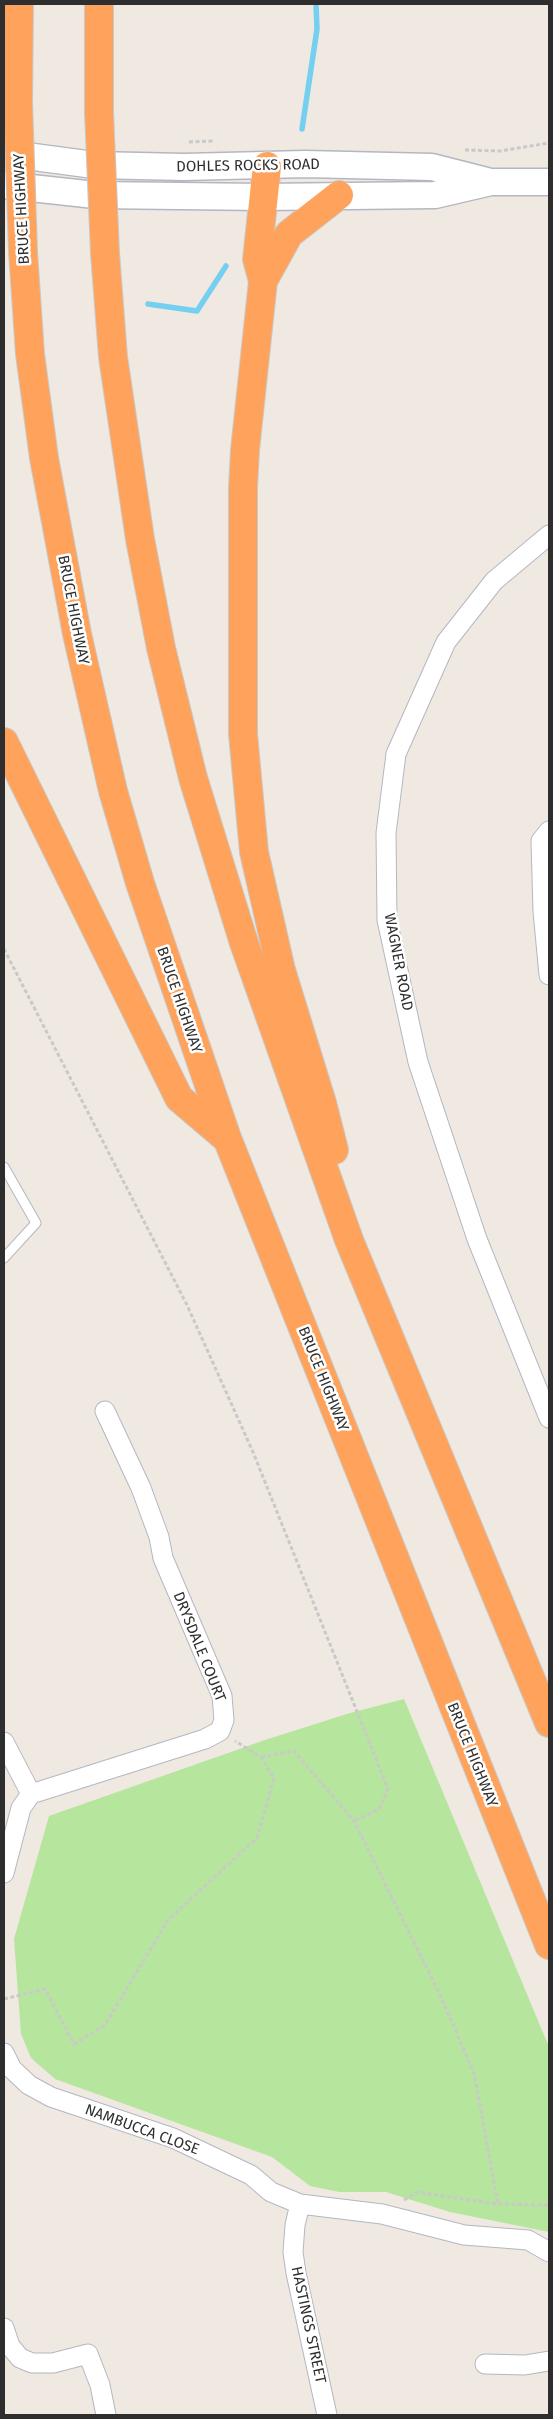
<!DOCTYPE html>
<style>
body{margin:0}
#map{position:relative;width:553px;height:2419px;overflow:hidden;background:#efe9e1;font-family:"Fira Sans",sans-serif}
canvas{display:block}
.frame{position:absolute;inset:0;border:5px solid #2e2e2e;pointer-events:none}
</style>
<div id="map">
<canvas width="553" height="2419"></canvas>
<div class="frame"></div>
</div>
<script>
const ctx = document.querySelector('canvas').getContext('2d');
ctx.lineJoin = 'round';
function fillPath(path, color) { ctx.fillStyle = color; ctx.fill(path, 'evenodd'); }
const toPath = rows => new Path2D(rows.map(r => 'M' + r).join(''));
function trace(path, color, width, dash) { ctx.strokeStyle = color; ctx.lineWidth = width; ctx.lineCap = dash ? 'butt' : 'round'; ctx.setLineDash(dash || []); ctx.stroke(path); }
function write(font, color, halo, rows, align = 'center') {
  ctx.font = font + ' "Fira Sans",sans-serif'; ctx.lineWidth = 5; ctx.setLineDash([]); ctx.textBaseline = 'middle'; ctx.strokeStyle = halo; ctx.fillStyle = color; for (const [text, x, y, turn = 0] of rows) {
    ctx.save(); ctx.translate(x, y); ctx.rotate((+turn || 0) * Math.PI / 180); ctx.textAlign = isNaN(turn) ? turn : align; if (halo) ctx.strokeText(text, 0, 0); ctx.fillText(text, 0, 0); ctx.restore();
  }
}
fillPath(toPath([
 [404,1699,549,2047,549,2232,450,2212,386,2192,339,2192,310,2186,272,2157,55,2079,31,2058,21,2034,14,1939,49,1816,265,1740,350,1713]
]), '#b6e59e');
trace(toPath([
 [302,129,317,29,316,4],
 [148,304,197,311,226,266]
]), '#75cff0', 5.5);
const lane = toPath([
 [4,1167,36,1223,4,1258]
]);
const street = toPath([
 [549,535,494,581,446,642,396,754,386,833,387,920,418,1062,477,1239,549,1418],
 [549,831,541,841,543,911,549,975],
 [4,1742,31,1794],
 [4,1873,21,1808,31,1794,205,1739,220,1731,224,1720,222,1696,163,1558,159,1537,141,1488,105,1411],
 [4,2053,12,2069,29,2085,51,2097,173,2138,251,2175,271,2192,300,2204,382,2214,464,2235,528,2240,549,2252],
 [300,2204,295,2225,293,2252,296,2273,327,2415],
 [4,2328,10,2346,20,2358,32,2363,53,2363,88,2354,100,2385,106,2415],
 [485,2364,525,2365,549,2361]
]);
const secondary = toPath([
 [4,153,94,165,184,167,305,164,432,167,487,181],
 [4,185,95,195,263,197,435,195,491,182,549,182]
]);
const highway = toPath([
 [99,4,99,112],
 [18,102,19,4],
 [267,166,257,259,263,281,245,450,243,488,243,734,254,852,281,970,322,1103,334,1150],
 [23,252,30,354,44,458,77,634,113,791,140,883,227,1138,549,1945],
 [105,253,113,357,140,539,161,648,193,778,244,943,349,1240,549,1723],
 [263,281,289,234,339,195],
 [4,742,179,1098,226,1138]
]);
trace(lane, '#b4b7c1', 11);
trace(street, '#b4b7c1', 21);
trace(secondary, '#b4b7c1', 29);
trace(highway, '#c9c9c9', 30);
trace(toPath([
 [189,142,215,141],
 [465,150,500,151,549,143],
 [4,949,187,1305,253,1452,388,1789,379,1809,354,1821],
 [261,1757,294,1751,354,1821,441,1997,474,2073,498,2204],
 [4,1999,45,1989,74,2044,105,2025,168,1920,257,1838,274,1778,261,1757,235,1741],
 [404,2200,417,2192,498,2204,549,2205]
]), '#c9c9c9', 3, [4, 2.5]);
trace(lane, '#fff', 9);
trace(street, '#fff', 19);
trace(secondary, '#fff', 26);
trace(highway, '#ffa35c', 28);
const highwayBridge = toPath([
 [18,102,23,252],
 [99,112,105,253]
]);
trace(highwayBridge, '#c9c9c9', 30, []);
trace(highwayBridge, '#ffa35c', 28);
write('15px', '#2e2e2e', '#fff', [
 ["DOHLES ROCKS ROAD",248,166,-1],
 ["BRUCE HIGHWAY",22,209,-93],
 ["BRUCE HIGHWAY",73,610,79],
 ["WAGNER ROAD",398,962,79],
 ["BRUCE HIGHWAY",179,1000,71],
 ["BRUCE HIGHWAY",323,1379,68],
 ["DRYSDALE COURT",199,1647,68],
 ["BRUCE HIGHWAY",472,1755,68],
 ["NAMBUCCA CLOSE",142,2130,20],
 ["HASTINGS STREET",308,2325,78]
]);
</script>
